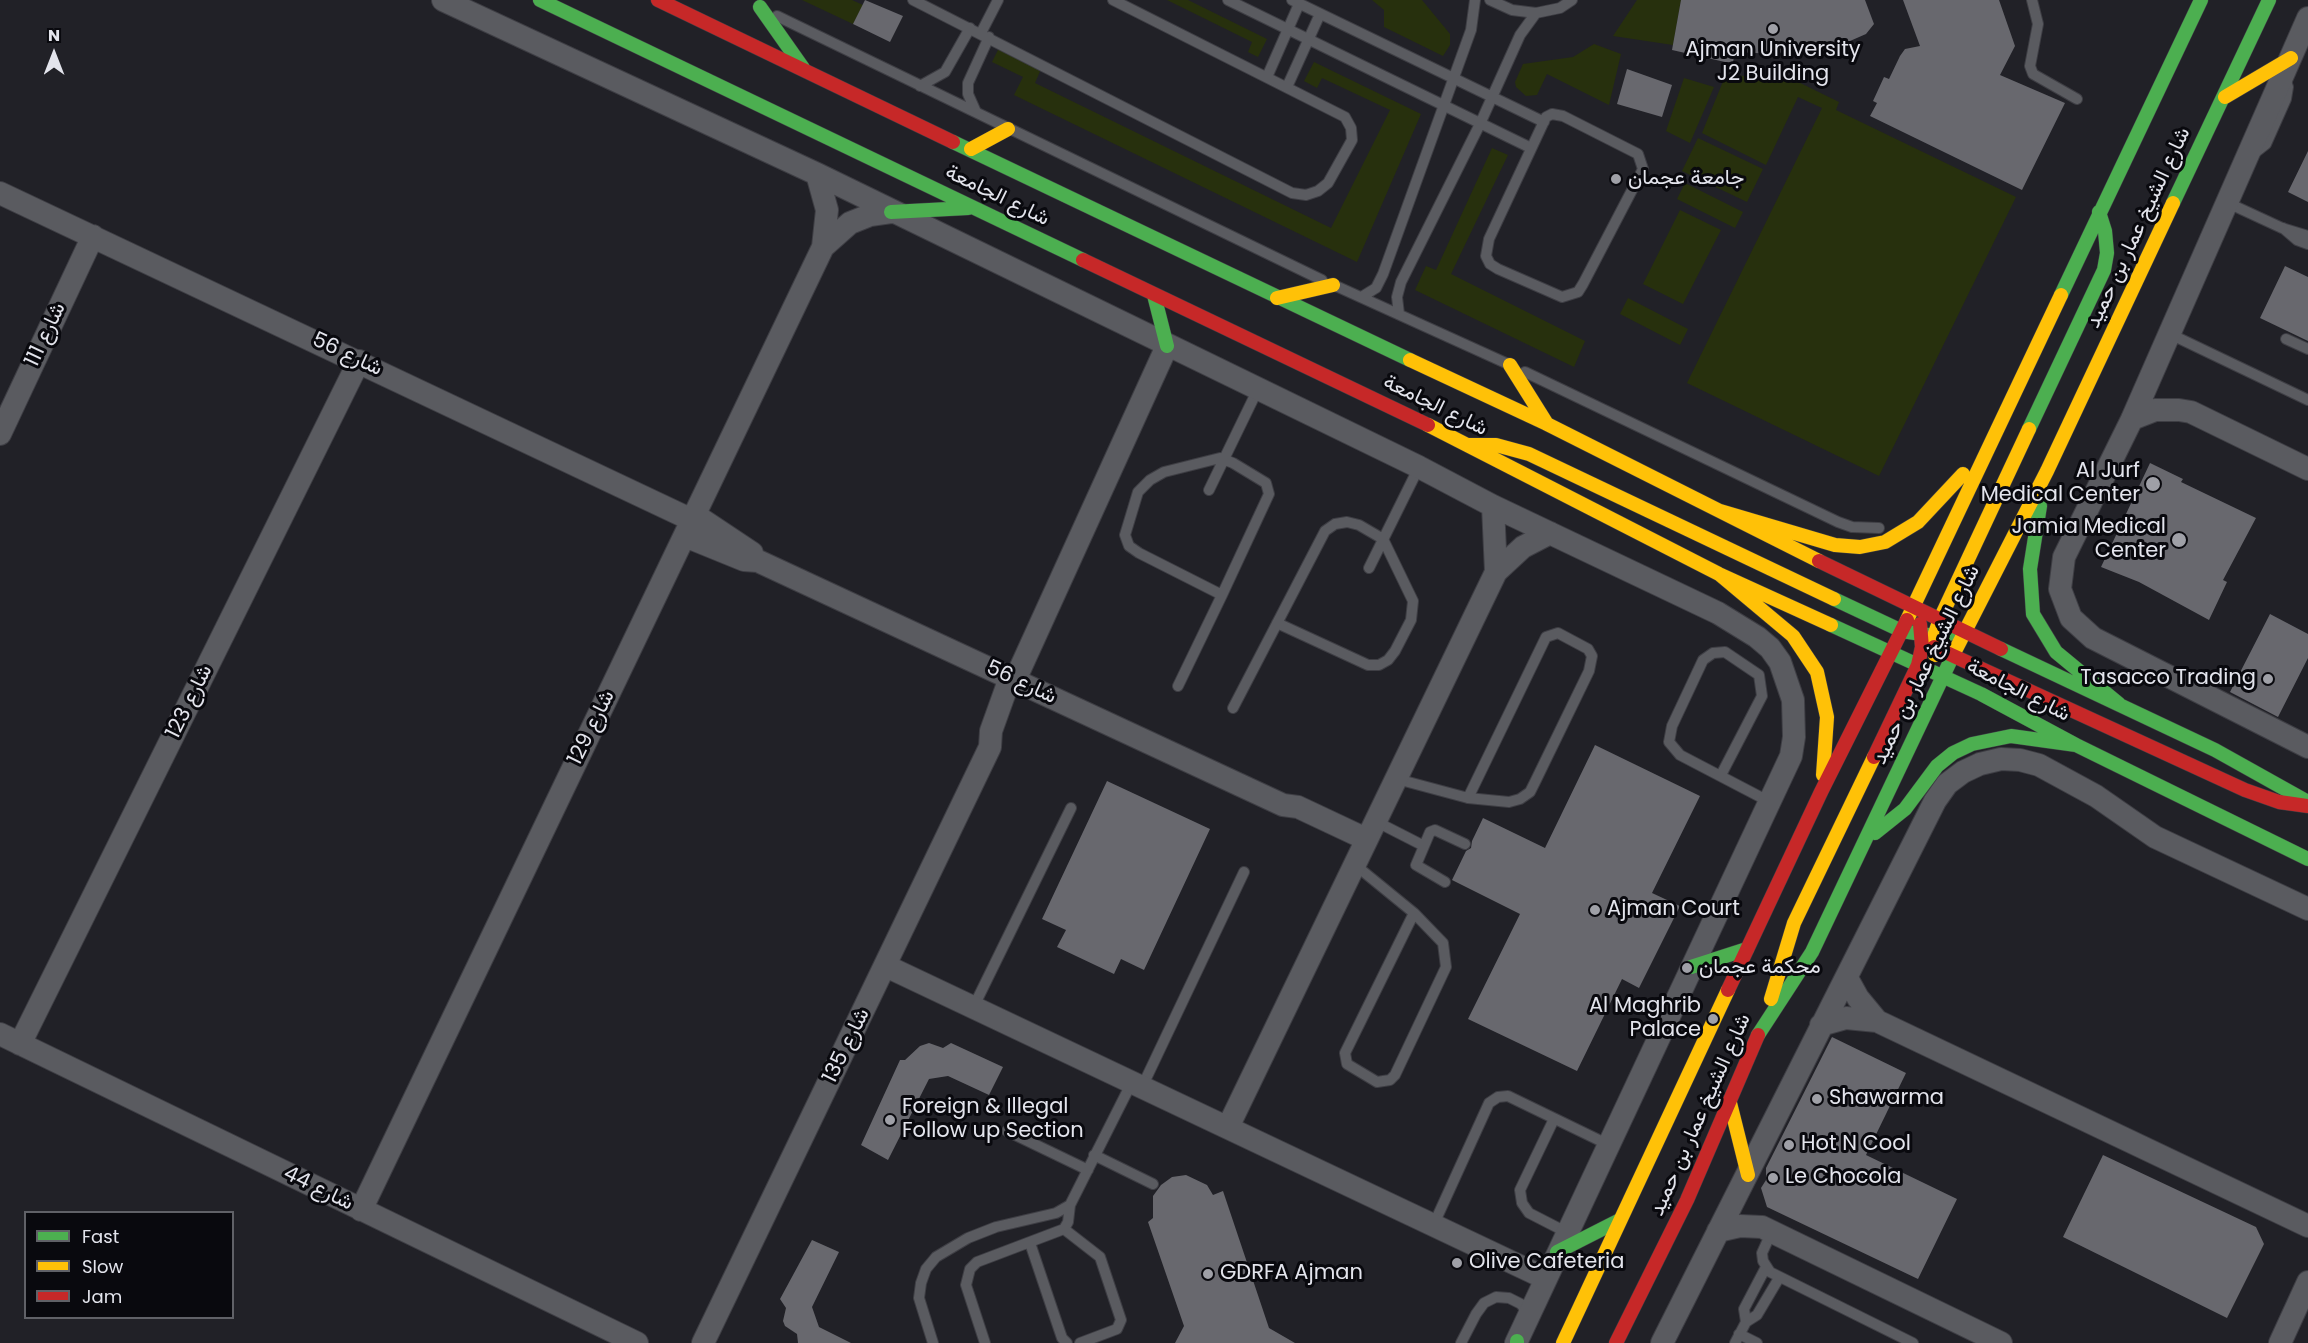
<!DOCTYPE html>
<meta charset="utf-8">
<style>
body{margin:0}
#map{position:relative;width:2308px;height:1343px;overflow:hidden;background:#212127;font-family:Poppins,sans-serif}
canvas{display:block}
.legend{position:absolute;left:24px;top:1211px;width:210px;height:108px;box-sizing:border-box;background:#09090e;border:2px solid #606167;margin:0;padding:8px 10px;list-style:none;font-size:18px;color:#e3e4ec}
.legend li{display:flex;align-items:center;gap:12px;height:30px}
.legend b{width:30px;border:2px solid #606167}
.north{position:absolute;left:24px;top:24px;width:60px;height:60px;-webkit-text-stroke:4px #09090e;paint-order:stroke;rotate:0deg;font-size:16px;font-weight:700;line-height:24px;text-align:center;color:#e3e4ec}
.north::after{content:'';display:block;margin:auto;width:21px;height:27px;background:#e3e4ec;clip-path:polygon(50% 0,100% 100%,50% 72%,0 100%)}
</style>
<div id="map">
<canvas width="2308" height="1343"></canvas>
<ul class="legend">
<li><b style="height:8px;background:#4caf50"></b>Fast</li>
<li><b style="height:8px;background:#ffc107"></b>Slow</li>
<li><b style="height:8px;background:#c62828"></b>Jam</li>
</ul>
<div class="north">N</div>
</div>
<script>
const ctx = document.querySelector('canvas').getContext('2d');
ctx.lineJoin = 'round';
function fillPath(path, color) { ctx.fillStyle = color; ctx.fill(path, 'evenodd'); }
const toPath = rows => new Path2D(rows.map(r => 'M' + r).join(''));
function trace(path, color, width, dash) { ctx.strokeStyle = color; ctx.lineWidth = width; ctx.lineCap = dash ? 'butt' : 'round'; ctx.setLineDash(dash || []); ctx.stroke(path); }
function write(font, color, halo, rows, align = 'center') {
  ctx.font = font + ' Poppins,Vazirmatn,sans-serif'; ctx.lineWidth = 6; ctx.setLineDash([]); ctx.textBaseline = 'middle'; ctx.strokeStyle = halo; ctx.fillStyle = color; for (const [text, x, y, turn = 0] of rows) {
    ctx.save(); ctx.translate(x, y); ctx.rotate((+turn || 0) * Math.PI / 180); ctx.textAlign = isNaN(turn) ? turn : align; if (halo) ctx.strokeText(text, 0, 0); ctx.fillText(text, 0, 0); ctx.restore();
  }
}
fillPath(toPath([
 [802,0,852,0,863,5,853,24],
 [1167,0,1188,0,1267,39,1258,57,1248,52,1252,42],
 [1372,0,1422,0,1450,34,1450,45,1443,56,1384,27,1384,10],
 [1637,0,1681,0,1673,45,1613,36],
 [1594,44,1621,54,1609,105,1547,74,1537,95,1526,96,1516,87,1515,82,1523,64,1573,57],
 [999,48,1041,69,1035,83,1331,228,1390,110,1322,78,1317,88,1304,81,1314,62,1421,114,1357,262,1014,95,1023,77,992,62],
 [1726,74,1770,79,1788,77,1839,102,1836,110,2016,197,1879,476,1687,383,1822,108,1798,97,1766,165,1702,133],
 [1684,78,1714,87,1690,143,1666,131],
 [1698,138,1763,169,1747,202,1682,171],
 [1492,148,1508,155,1451,274,1585,341,1574,367,1415,290,1426,266,1436,270],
 [1685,183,1743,212,1735,228,1677,199],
 [1680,210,1721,230,1683,304,1643,284],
 [1628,298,1688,329,1680,345,1620,314]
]), '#27300d');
fillPath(toPath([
 [865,0,903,16,890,42,853,24],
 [1681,0,1865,0,1874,24,1866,34,1834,48,1834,52,1816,57,1812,45,1775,54,1735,52,1733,62,1725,62,1672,50],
 [1903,0,1999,0,2015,46,2000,75,2065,103,2022,190,1870,116,1877,103,1873,101,1884,77,1889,79,1900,56,1905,49,1920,46],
 [1627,69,1672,85,1662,117,1617,104],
 [2308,151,2308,202,2288,192],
 [2285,266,2308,277,2308,341,2260,318],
 [2150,463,2183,479,2181,482,2256,518,2223,580,2227,582,2209,620,2139,582,2101,567],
 [2270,614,2308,634,2308,658,2278,717,2230,692],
 [1595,745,1700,796,1652,893,1680,906,1639,988,1622,979,1577,1071,1468,1019,1520,914,1452,880,1466,851,1471,848,1472,841,1483,818,1545,848],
 [1107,781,1210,829,1144,970,1121,959,1114,974,1057,947,1066,930,1042,919],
 [1832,1037,1906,1073,1866,1155,1957,1199,1918,1279,1767,1207,1761,1188,1766,1180,1766,1168],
 [929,1043,943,1048,951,1043,1003,1067,989,1095,948,1076,929,1079,888,1160,861,1145,900,1060,905,1060,920,1046],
 [2103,1155,2256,1227,2264,1244,2227,1318,2063,1237],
 [1186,1175,1207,1185,1213,1195,1223,1191,1269,1328,1295,1343,1175,1343,1184,1326,1148,1222,1153,1218,1153,1196,1161,1185,1172,1177],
 [812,1240,839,1252,812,1307,819,1327,851,1343,798,1343,797,1334,785,1326,783,1321,786,1308,780,1299]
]), '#68686e');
const lane = toPath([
 [913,0,1292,193,1306,195,1318,191,1328,183,1352,140,1351,128,1345,117,1113,0],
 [1228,0,1531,148],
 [1292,0,1544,122],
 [1490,0,1512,10,1536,13,1560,8,1572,0],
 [2032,0,2038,24,2030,66,2033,74,2077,99],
 [777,16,1322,280],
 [981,33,998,0],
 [1267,77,1299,4],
 [920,86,945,72,970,28],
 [1287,87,1320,14],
 [976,112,968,94,968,83,989,37],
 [1552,114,1563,116,1638,154,1643,169,1583,284,1578,292,1562,297,1498,269,1490,264,1486,256,1489,239,1546,117,1552,114],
 [2252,155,2266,144,2286,99,2288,87,2285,78],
 [2228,203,2282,228,2308,236],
 [2283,228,2297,240,2308,244],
 [1336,286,1508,364],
 [1363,296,1376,288,1383,274,1471,30,1475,0],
 [1399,314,1397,297,1401,282,1480,124,1520,35,1536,13],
 [2170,334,2308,400],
 [2286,339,2308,349],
 [1525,372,1838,522,1852,527,1879,528],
 [1209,490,1258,389],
 [1369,568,1419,467],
 [1178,686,1222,595,1269,494,1266,483,1233,463,1220,458,1164,472,1150,480,1138,492,1125,535,1129,546,1139,553,1222,595],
 [1233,708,1325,531,1335,524,1347,522,1359,525,1383,539,1413,601,1411,620,1395,651,1388,660,1379,665,1368,665,1277,623],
 [1721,775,1762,696,1759,675,1725,652,1713,653,1703,660,1672,726,1669,742,1680,755,1770,802],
 [1397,779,1468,798,1509,802,1520,799,1530,792,1535,782,1589,671,1592,656,1588,649,1558,633,1546,637,1468,798],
 [1375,821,1424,846],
 [1354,864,1414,913,1345,1053,1347,1064,1377,1082,1390,1080,1395,1075,1446,967,1443,943,1414,913],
 [1445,882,1416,865,1430,832,1435,830,1465,844],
 [973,1008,1071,808],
 [1142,1087,1244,872],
 [1554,1119,1520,1190,1522,1203,1529,1213,1566,1232],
 [1007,1131,1088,1170],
 [1094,1155,1153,1184],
 [1070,1205,1132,1082],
 [1433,1226,1489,1103,1498,1097,1508,1096,1607,1144],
 [1064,1229,1100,1257,1121,1320,1117,1329,1080,1343],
 [1772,1231,1762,1253,1763,1261,1770,1272,1913,1343],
 [1030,1243,1062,1338,1067,1343],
 [1746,1322,1744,1309,1766,1267],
 [1739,1334,1757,1343],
 [933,1343,919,1298,921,1283,926,1269,936,1257,968,1238,996,1227,1056,1213,1070,1205,1068,1222,1064,1229,977,1262,970,1269,966,1285,985,1343],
 [1461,1343,1476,1314,1484,1303,1496,1297,1509,1298,1521,1304,1528,1314],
 [1735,1343,1746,1322,1757,1315,1779,1278]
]);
const street = toPath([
 [443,0,817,174,1419,467,1493,506,1718,613,1757,637,1770,648,1780,662,1793,700,1794,737,1791,756,1516,1343],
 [2308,18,2132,419,2064,557,2060,589,2071,618,2093,638,2308,747],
 [0,193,692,520],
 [823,247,850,223,870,215,891,212],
 [2132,419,2155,410,2179,410,2191,412,2308,469],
 [0,434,93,236],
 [1493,506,1496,572],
 [695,515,752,553],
 [685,536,744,560,758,561,1283,805,1298,807,1366,839],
 [1015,680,1167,346],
 [886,966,1545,1278],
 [1847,978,1858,998,1877,1021],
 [1821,1025,1846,1018,1877,1021,2308,1226],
 [0,1034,637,1343],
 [20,1044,359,361],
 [1228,1127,1496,572,1523,547,1550,533],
 [361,1210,823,247,827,210,817,174],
 [1718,1231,1740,1226,1762,1227,2001,1343],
 [703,1343,990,747,991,731,1010,678],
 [1662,1343,1935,801,1947,784,1963,772,1980,764,2001,759,2020,760,2039,765,2096,796,2155,837,2308,909],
 [2280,1343,2308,1282]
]);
const fast = toPath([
 [540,0,1083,260],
 [760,7,803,68],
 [953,142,1410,360],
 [2173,203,2269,0],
 [891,212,968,208],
 [1154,295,1167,346],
 [2061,295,2201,0],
 [2029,429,2104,270,2107,253,2105,231,2099,212],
 [2040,506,2030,569,2033,614,2056,652,2119,704],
 [1834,599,1902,631,1934,636,1966,631],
 [1831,625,1981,694,2076,745,2308,859],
 [2001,649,2215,750,2308,802],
 [1875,833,1905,809,1937,766,1953,753,1972,744,2011,736,2076,745],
 [1691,967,1747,949],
 [1758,1035,1812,952,1955,651],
 [1557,1252,1618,1221],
 [1517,1341,1517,1343]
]);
const slow = toPath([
 [2225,97,2291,58],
 [971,149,1008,129],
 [1277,298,1333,285],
 [1410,360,1547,424,1819,561],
 [1510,365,1547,424],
 [1428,425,1719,574,1831,625],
 [1469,445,1496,445,1529,454,1834,599],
 [1720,511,1835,545,1860,547,1885,542,1918,522,1963,474],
 [1719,574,1793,636,1817,672,1827,717,1823,775],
 [1907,620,2061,295],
 [1955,651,2047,471,2173,203],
 [1935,655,1934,636,1940,619,2029,429],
 [1771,999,1794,923,1874,757],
 [1730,1103,1748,1175],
 [1563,1343,1728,990]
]);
const jam = toPath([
 [658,0,953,142],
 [1083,260,1428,425],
 [1819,561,2001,649],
 [1934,647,2245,790,2279,802,2308,806],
 [1874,757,1918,665,1922,647,1920,624],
 [1728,990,1821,792,1907,620],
 [1616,1343,1687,1200,1758,1035]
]);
trace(lane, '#3e3e44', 12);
trace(street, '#3e3e44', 24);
trace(fast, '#3e3e44', 15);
trace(slow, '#3e3e44', 15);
trace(jam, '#3e3e44', 15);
trace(lane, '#5a5b60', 10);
trace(street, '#5a5b60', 22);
trace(fast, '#4caf50', 14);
trace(slow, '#ffc107', 14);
trace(jam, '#c62828', 14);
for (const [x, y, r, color] of [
 [1773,29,6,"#9fa0a7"],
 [1616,179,6,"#9fa0a7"],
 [2153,484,8,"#9fa0a7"],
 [2179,540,8,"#9fa0a7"],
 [2268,679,6,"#9fa0a7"],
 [1595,910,6,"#9fa0a7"],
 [1687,968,6,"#9fa0a7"],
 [1713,1019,6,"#9fa0a7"],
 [1817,1099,6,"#9fa0a7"],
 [890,1120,6,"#9fa0a7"],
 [1789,1145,6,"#9fa0a7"],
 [1773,1178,6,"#9fa0a7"],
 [1457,1263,6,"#9fa0a7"],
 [1208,1274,6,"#9fa0a7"]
]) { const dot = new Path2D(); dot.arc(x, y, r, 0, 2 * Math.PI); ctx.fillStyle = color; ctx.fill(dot); trace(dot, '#09090e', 2); }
write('21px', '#e3e4ec', '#09090e', [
 ["Ajman University",1773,51,"center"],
 ["J2 Building",1773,75,"center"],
 ["جامعة عجمان",1628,179],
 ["Al Jurf",2140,472,"right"],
 ["Medical Center",2140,496,"right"],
 ["Jamia Medical",2166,528,"right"],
 ["Center",2166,552,"right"],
 ["Tasacco Trading",2256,679,"right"],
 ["Ajman Court",1607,910],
 ["محكمة عجمان",1699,968],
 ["Al Maghrib",1701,1007,"right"],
 ["Palace",1701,1031,"right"],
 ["Shawarma",1829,1099],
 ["Foreign & Illegal",902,1108],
 ["Follow up Section",902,1132],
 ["Hot N Cool",1801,1145],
 ["Le Chocola",1785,1178],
 ["Olive Cafeteria",1469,1263],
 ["GDRFA Ajman",1220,1274]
], 'left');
write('21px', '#e3e4ec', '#09090e', [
 ["شارع الجامعة",997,196,26],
 ["شارع الشيخ عمار بن حميد",2139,228,-65],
 ["شارع 111",46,335,-65],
 ["شارع 56",347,355,25],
 ["شارع الجامعة",1435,406,26],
 ["شارع الشيخ عمار بن حميد",1927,665,-64],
 ["شارع 56",1021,683,25],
 ["شارع الجامعة",2018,691,27],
 ["شارع 123",190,702,-64],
 ["شارع 129",592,728,-64],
 ["شارع 135",847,1046,-64],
 ["شارع الشيخ عمار بن حميد",1701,1115,-66],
 ["شارع 44",318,1189,26]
]);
</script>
